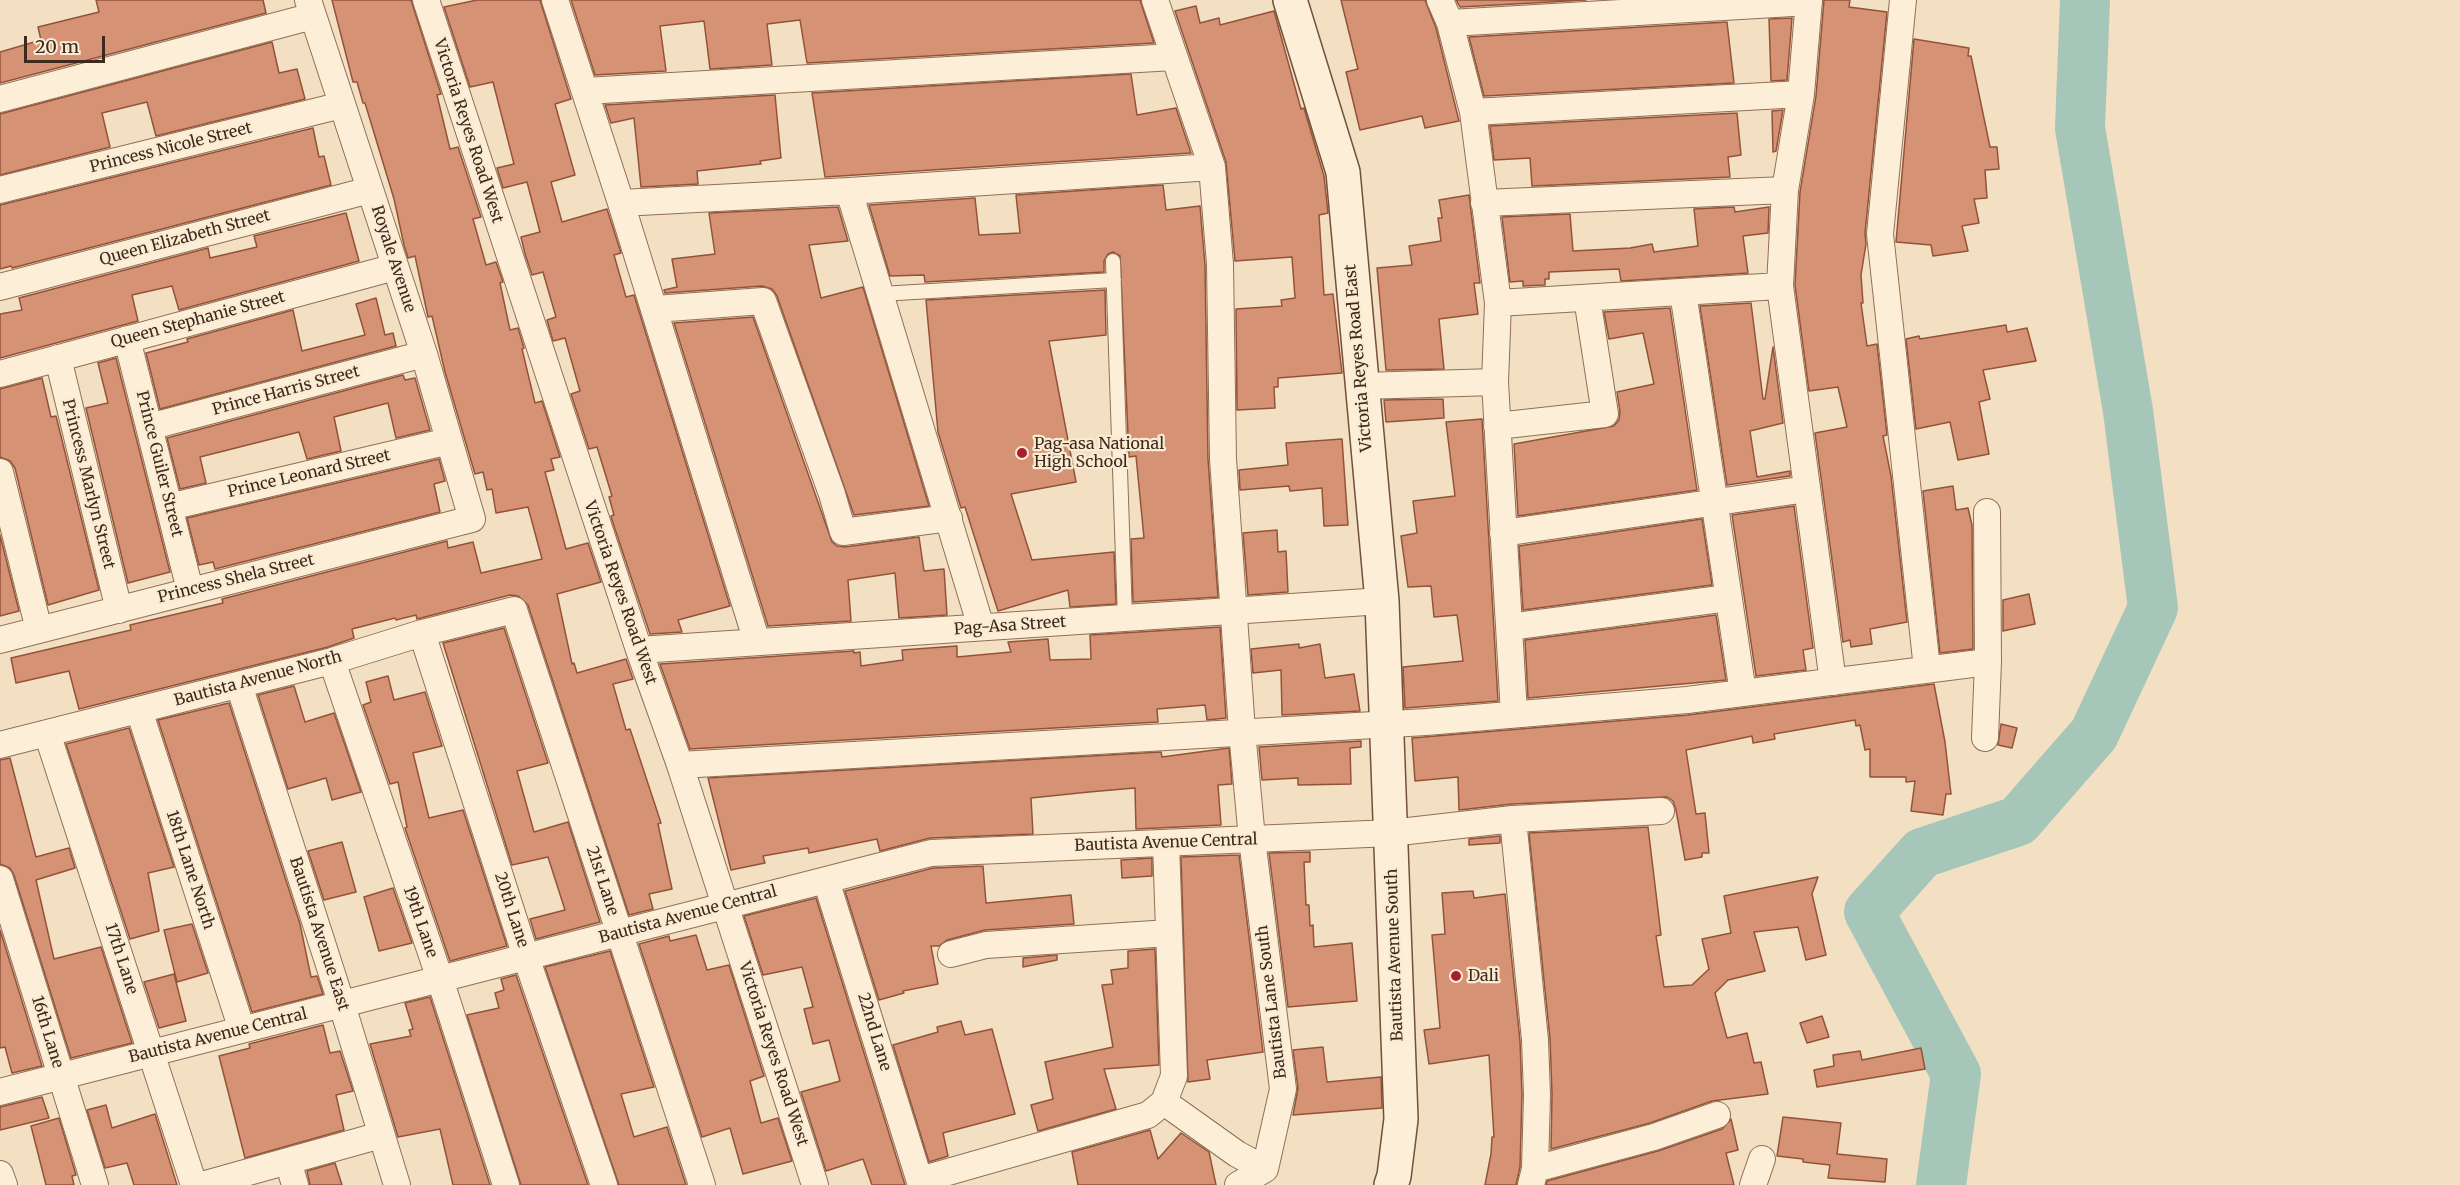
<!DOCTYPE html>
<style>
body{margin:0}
#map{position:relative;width:2460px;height:1185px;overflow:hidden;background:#f3e0c3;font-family:Merriweather,serif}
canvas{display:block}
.scale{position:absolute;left:24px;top:36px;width:81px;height:27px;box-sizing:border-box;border:3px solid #3e291d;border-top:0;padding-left:8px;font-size:18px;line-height:21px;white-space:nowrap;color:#3e291d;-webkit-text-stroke:4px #faebd3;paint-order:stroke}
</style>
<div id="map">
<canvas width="2460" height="1185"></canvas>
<div class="scale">20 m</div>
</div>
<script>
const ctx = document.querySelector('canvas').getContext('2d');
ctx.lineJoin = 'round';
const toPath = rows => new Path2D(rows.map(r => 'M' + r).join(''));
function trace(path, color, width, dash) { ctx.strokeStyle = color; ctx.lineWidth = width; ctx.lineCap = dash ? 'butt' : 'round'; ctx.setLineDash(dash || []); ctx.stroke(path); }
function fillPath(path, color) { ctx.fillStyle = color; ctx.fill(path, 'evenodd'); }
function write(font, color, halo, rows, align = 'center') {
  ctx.font = font + ' Merriweather,serif'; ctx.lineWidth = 4.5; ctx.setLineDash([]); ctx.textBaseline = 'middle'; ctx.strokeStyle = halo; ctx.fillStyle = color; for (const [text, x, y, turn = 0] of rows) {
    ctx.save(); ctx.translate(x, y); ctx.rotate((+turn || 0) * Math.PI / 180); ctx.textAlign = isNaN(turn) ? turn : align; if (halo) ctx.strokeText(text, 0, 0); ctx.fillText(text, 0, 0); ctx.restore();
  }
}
trace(toPath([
 [1941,1185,1956,1074,1869,912,1922,853,2018,821,2094,734,2153,608,2128,411,2080,128,2085,0]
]), '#a5c6b9', 50);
const building = toPath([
 [96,0,263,0,266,13,0,83,0,52,41,40,38,27,99,12,96,0],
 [332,0,411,0,441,94,437,95,450,149,458,147,481,217,473,219,486,265,496,262,503,282,500,283,510,330,518,328,524,348,522,349,535,403,542,401,560,457,551,459,554,470,545,472,566,549,588,543,601,582,557,594,572,664,574,663,577,673,626,659,633,679,613,684,626,730,630,729,661,823,658,824,672,889,649,894,653,909,629,915,528,605,518,596,510,595,417,619,416,615,396,620,395,618,352,629,354,638,328,647,79,709,69,671,16,683,11,658,131,630,130,625,223,603,222,599,447,541,448,548,473,542,481,573,542,559,528,507,496,513,492,489,487,490,483,472,475,474,445,372,432,316,428,317,415,256,408,258,404,245,394,199,365,103,363,103,357,82,353,82,332,0],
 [477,0,540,0,571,99,555,104,575,175,551,182,562,222,607,209,621,253,614,255,626,297,634,295,730,606,678,620,682,632,650,634,612,520,611,516,614,515,609,497,612,496,597,447,589,449,571,394,580,391,565,338,553,341,547,320,556,317,543,272,532,275,525,254,521,237,540,232,527,182,503,188,497,168,514,164,493,82,470,87,444,7,477,0],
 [571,0,1140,0,1154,43,807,63,800,20,767,24,772,65,710,69,704,21,660,26,666,71,595,75,571,0],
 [1341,0,1425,0,1436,28,1459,121,1425,128,1422,116,1360,130,1346,72,1358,69,1341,0],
 [1456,0,1586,0,1460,7,1456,0],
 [1824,0,1850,0,1849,7,1887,12,1865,233,1866,244,1861,275,1863,303,1861,303,1867,346,1877,344,1887,435,1883,436,1891,476,1907,622,1870,629,1872,644,1851,647,1850,640,1843,642,1815,433,1847,427,1838,387,1809,391,1795,285,1800,192,1816,96,1824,0],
 [1196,6,1200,23,1219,18,1220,25,1274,11,1301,109,1304,108,1324,176,1328,213,1319,215,1324,295,1333,294,1342,373,1278,378,1278,387,1274,387,1275,408,1237,410,1236,309,1282,306,1281,300,1295,298,1292,257,1235,261,1226,162,1175,11,1196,6],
 [1792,18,1787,80,1771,81,1769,19,1792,18],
 [1727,22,1734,83,1484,96,1469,37,1727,22],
 [1914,39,1969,48,1968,56,1971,56,1990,147,1997,147,1999,169,1985,170,1987,198,1974,199,1979,223,1962,226,1968,251,1933,256,1931,245,1896,242,1914,39],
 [272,42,279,73,297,69,305,99,156,136,147,102,102,113,110,147,0,175,0,114,272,42],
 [1131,74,1137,115,1176,108,1191,153,825,177,812,93,1131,74],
 [775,95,781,158,760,161,761,164,697,171,698,184,641,187,634,118,611,123,605,105,775,95],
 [1783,110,1776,151,1773,152,1772,111,1783,110],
 [1737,113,1741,155,1728,157,1730,177,1532,186,1530,158,1494,160,1490,126,1737,113],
 [313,128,319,157,324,156,331,185,12,268,11,266,0,269,0,205,313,128],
 [1163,185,1166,210,1200,206,1205,265,1208,459,1218,597,1133,602,1131,539,1144,538,1136,456,1129,457,1120,256,1113,252,1108,254,1104,261,1104,272,925,282,924,275,890,276,869,205,975,198,979,235,1020,233,1016,195,1163,185],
 [1469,195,1480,283,1474,283,1478,314,1439,319,1444,369,1386,370,1377,268,1412,265,1409,246,1441,241,1438,218,1442,218,1439,200,1469,195],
 [838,207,848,241,809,245,821,298,863,287,929,506,854,515,777,296,772,289,762,286,665,293,664,290,677,287,672,259,715,254,709,213,838,207],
 [1734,207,1735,212,1769,207,1768,233,1743,236,1748,273,1621,281,1619,269,1549,272,1549,279,1545,279,1545,285,1523,286,1523,281,1510,282,1502,217,1570,214,1573,251,1630,248,1652,244,1654,252,1698,246,1694,209,1734,207],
 [346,213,359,261,179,310,172,286,132,295,138,321,0,358,0,314,22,310,19,298,208,248,210,258,257,247,254,236,346,213],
 [1105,290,1106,335,1049,341,1076,482,1011,494,1032,560,1114,552,1116,604,1070,607,1068,590,998,611,965,507,961,508,938,432,926,300,1105,290],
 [376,298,385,335,393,333,396,346,160,409,146,353,188,342,187,339,293,310,302,351,365,335,356,304,376,298],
 [1751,303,1763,399,1765,399,1773,347,1783,423,1750,431,1757,477,1790,471,1790,476,1727,485,1700,306,1751,303],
 [1670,308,1697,490,1518,516,1514,444,1614,426,1619,420,1620,412,1617,392,1654,384,1643,333,1609,339,1604,312,1670,308],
 [753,317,832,542,837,546,845,547,919,537,924,571,944,569,947,615,899,618,895,573,848,580,851,621,768,626,674,323,753,317],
 [2006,325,2007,332,2027,328,2036,361,1983,370,1990,399,1979,402,1989,454,1958,460,1950,422,1916,429,1906,339,1919,336,1920,339,2006,325],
 [116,358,170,572,128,583,86,408,108,403,98,363,116,358],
 [403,375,405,380,415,378,430,430,396,438,388,403,334,417,341,451,307,459,299,432,200,457,206,483,180,489,167,438,403,375],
 [42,378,51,417,56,416,99,590,48,605,15,468,10,461,0,457,0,389,42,378],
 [1443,399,1444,418,1386,422,1384,400,1443,399],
 [1482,419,1498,701,1405,708,1403,667,1463,661,1457,615,1434,617,1431,586,1408,587,1401,536,1417,533,1413,501,1455,496,1446,422,1482,419],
 [1342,439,1348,525,1324,526,1322,488,1290,491,1289,486,1240,490,1239,470,1288,465,1286,443,1342,439],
 [439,459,445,481,434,484,440,512,215,569,213,562,199,565,187,518,439,459],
 [1953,486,1956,510,1968,508,1972,525,1973,649,1940,653,1923,491,1953,486],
 [1794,506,1813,648,1803,650,1806,670,1756,676,1732,515,1794,506],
 [1702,519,1712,585,1523,610,1519,546,1702,519],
 [1277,530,1278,552,1286,551,1288,592,1248,595,1243,533,1277,530],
 [0,535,19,611,0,616,0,535],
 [2029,594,2035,624,2003,631,2003,600,2029,594],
 [1716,615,1726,680,1528,698,1525,640,1716,615],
 [1220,627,1226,718,1207,720,1205,705,1157,709,1158,722,690,749,660,664,854,651,854,653,860,652,861,666,903,660,902,650,957,646,957,657,1011,652,1008,642,1048,639,1050,660,1091,659,1090,635,1220,627],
 [504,628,548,763,517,771,534,832,568,822,600,922,536,939,530,919,565,910,548,857,512,865,443,643,504,628],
 [1299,644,1299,648,1320,644,1325,678,1354,674,1360,711,1282,715,1281,670,1253,673,1251,649,1299,644],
 [388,676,394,700,425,692,442,746,413,753,429,818,463,810,507,946,450,961,405,828,407,827,398,782,390,784,363,705,371,702,366,682,388,676],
 [1934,684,1945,742,1951,794,1946,794,1943,815,1911,811,1915,781,1906,782,1906,777,1870,777,1870,749,1865,750,1860,725,1856,726,1855,720,1774,734,1775,739,1753,743,1752,736,1686,750,1696,814,1705,813,1709,853,1702,853,1702,857,1685,860,1676,810,1673,801,1667,797,1512,804,1459,810,1458,777,1415,781,1412,738,1688,715,1934,684],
 [294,686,305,722,334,713,361,792,332,800,326,778,288,789,258,695,294,686],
 [229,703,300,924,311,977,317,976,323,994,252,1012,158,720,229,703],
 [2001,724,2017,728,2012,748,1998,745,2001,724],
 [129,728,174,867,148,873,159,931,130,939,66,744,129,728],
 [1361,741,1361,747,1350,748,1351,784,1298,785,1298,778,1262,780,1259,747,1361,741],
 [1229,748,1232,784,1218,785,1221,825,1136,829,1135,788,1089,792,1031,798,1033,834,930,838,880,851,877,839,809,853,808,848,763,856,765,863,731,870,708,778,1161,752,1162,757,1229,748],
 [10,758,36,857,69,848,75,868,36,880,54,959,101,947,132,1043,71,1058,14,875,10,868,0,864,0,760,10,758],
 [1648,827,1661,935,1656,936,1664,987,1692,985,1709,969,1702,939,1731,933,1724,896,1818,877,1812,894,1826,955,1806,960,1798,927,1754,932,1765,971,1728,980,1715,993,1727,1038,1747,1033,1754,1063,1761,1062,1768,1094,1712,1101,1650,1123,1551,1149,1552,1094,1550,1039,1529,833,1648,827],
 [1500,836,1500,843,1469,845,1469,839,1500,836],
 [342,842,356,892,324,900,308,851,342,842],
 [1310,852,1310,862,1304,862,1306,905,1309,905,1310,926,1313,925,1314,947,1352,943,1357,1001,1288,1007,1269,853,1310,852],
 [1239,855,1263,1052,1207,1060,1210,1079,1188,1082,1181,857,1239,855],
 [1152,858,1152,876,1122,878,1121,860,1152,858],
 [983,866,986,903,1071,895,1074,924,985,930,947,940,939,946,931,946,938,984,903,991,904,993,879,1000,845,891,933,868,983,866],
 [393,888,412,943,379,951,364,897,393,888],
 [1473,891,1474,898,1505,894,1520,1041,1522,1095,1520,1167,1516,1185,1485,1185,1491,1154,1492,1137,1494,1137,1489,1055,1429,1064,1424,1030,1440,1028,1432,935,1445,934,1442,893,1473,891],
 [816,898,905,1185,872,1185,863,1159,826,1171,801,1092,840,1081,829,1040,813,1044,804,1009,813,1007,802,967,763,975,744,916,816,898],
 [192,924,208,973,177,982,164,930,192,924],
 [0,930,42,1066,12,1073,5,1047,0,1048,0,930],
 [696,935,707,970,729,965,764,1076,750,1081,761,1123,778,1118,792,1161,743,1174,730,1128,702,1137,639,944,669,936,670,941,696,935],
 [1155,949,1159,1065,1104,1069,1116,1109,1038,1131,1031,1105,1053,1099,1045,1062,1113,1047,1102,985,1113,984,1111,970,1128,968,1128,951,1155,949],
 [610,951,654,1087,621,1094,634,1137,667,1127,686,1185,619,1185,545,967,610,951],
 [1057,955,1057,960,1023,967,1023,958,1057,955],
 [174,974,186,1021,159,1028,144,982,174,974],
 [516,975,588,1185,521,1185,467,1015,499,1008,495,993,504,990,501,979,516,975],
 [430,997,490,1185,453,1185,440,1129,398,1137,370,1044,411,1036,409,1030,413,1029,405,1003,430,997],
 [1822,1016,1829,1037,1807,1043,1800,1023,1822,1016],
 [961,1021,965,1035,992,1029,1015,1114,943,1133,948,1156,929,1162,893,1045,938,1032,937,1027,961,1021],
 [323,1025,330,1053,340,1051,353,1091,336,1095,344,1130,245,1158,219,1056,250,1048,249,1044,323,1025],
 [1323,1047,1327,1082,1381,1077,1382,1108,1293,1115,1298,1088,1293,1050,1323,1047],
 [1921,1048,1925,1069,1817,1087,1814,1070,1834,1066,1833,1055,1860,1051,1862,1060,1921,1048],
 [42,1097,49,1118,0,1130,0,1107,42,1097],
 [106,1105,112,1128,155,1114,177,1185,134,1185,127,1163,105,1168,87,1110,106,1105],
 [1783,1117,1841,1123,1837,1154,1887,1159,1885,1182,1828,1178,1830,1165,1803,1162,1803,1159,1777,1156,1783,1117],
 [59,1118,76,1175,72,1176,74,1185,46,1185,31,1126,59,1118],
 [1731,1119,1738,1150,1726,1153,1734,1185,1546,1185,1547,1181,1658,1151,1722,1129,1731,1119],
 [1150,1130,1158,1159,1181,1133,1209,1152,1216,1185,1078,1185,1072,1152,1150,1130],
 [335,1163,342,1185,310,1185,307,1171,335,1163]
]);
fillPath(building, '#d69274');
trace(building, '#935339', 1.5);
const lane = toPath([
 [1113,261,1125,618],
 [881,294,1114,280]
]);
const street = toPath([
 [426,0,639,650,680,765,815,1185],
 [555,0,621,203,757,642],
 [1155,0,1212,167,1220,264,1223,459,1242,731,1252,839,1283,1089,1265,1169,1238,1185],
 [1440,0,1450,23,1473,112,1498,303,1495,382,1514,714],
 [1809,0,1801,94,1785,190,1780,286,1833,682],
 [1903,0,1880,234,1927,669],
 [1450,23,1809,2],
 [585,91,1174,57],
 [0,99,313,16],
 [1473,112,1801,94],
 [0,190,342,105],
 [849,191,981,627],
 [621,203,849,191,1212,167],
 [1484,203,1785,190],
 [0,287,370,190],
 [1683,292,1743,693],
 [1498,303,1780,286],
 [655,309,763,301,832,494,843,532,949,518],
 [127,339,190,590],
 [58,358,119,610],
 [0,374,395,267],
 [1362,386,1495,382],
 [1497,426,1605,414,1587,298],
 [149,427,424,354],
 [0,472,39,630],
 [169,507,449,441],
 [1503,533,1807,489],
 [1509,627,1728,598],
 [422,633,526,957,604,1185],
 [0,640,472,519,424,354,308,0],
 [639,650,1382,601],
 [332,661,440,979,506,1185],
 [239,685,342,1005,397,1185],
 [139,710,242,1030],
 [47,733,194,1185],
 [1985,738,1988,662],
 [0,745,332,661,422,633,514,610,702,1185],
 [680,765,1426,722,1687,700,1988,662,1987,512],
 [1513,819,1535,1040,1537,1095,1535,1169],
 [0,879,95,1185],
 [826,880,921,1185],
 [951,954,986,945,1169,933],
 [0,1092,931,853,1391,833,1513,819,1661,811],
 [1164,1102,1237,1154,1265,1169],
 [288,1161,295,1185],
 [0,1174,4,1185],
 [920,1180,1148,1115,1164,1102,1174,1076,1166,843],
 [202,1185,381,1135],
 [1531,1185,1535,1169,1654,1137,1717,1115],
 [1753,1185,1762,1159]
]);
const secondary = toPath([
 [1290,0,1343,172,1382,601,1401,1119,1394,1176,1391,1185]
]);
trace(lane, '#906f57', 16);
trace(street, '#906f57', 28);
trace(secondary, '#72503a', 36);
trace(lane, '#fdeed7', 14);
trace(street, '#fdeed7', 26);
trace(secondary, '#fdeed7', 33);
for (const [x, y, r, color] of [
 [1022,453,6,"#a71f2e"],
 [1456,976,6,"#a71f2e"]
]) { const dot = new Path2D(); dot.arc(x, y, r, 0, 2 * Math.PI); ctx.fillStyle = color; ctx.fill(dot); trace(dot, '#faebd3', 2); }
write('16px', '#3e291d', '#faebd3', [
 ["Victoria Reyes Road West",468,131,72],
 ["Princess Nicole Street",171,148,-14],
 ["Queen Elizabeth Street",185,238,-15],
 ["Royale Avenue",393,259,72],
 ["Queen Stephanie Street",198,320,-15],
 ["Victoria Reyes Road East",1359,358,-95],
 ["Prince Harris Street",286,391,-15],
 ["Prince Guiler Street",159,464,76],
 ["Prince Leonard Street",309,474,-13],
 ["Princess Marlyn Street",88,484,76],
 ["Princess Shela Street",236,579,-14],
 ["Victoria Reyes Road West",620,593,71],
 ["Pag-Asa Street",1010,626,-4],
 ["Bautista Avenue North",258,679,-15],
 ["Bautista Avenue Central",1166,843,-2],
 ["18th Lane North",190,870,72],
 ["21st Lane",602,881,72],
 ["20th Lane",511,910,72],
 ["Bautista Avenue Central",688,915,-15],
 ["19th Lane",420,922,71],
 ["Bautista Avenue East",319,934,72],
 ["Bautista Avenue South",1395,955,-92],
 ["17th Lane",121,959,72],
 ["Bautista Lane South",1272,1002,-97],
 ["16th Lane",47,1032,73],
 ["22nd Lane",874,1032,73],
 ["Bautista Avenue Central",218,1036,-14],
 ["Victoria Reyes Road West",773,1054,72]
]);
write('16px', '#3e291d', '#faebd3', [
 ["Pag-asa National",1034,444],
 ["High School",1034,462],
 ["Dali",1468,976]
], 'left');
</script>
